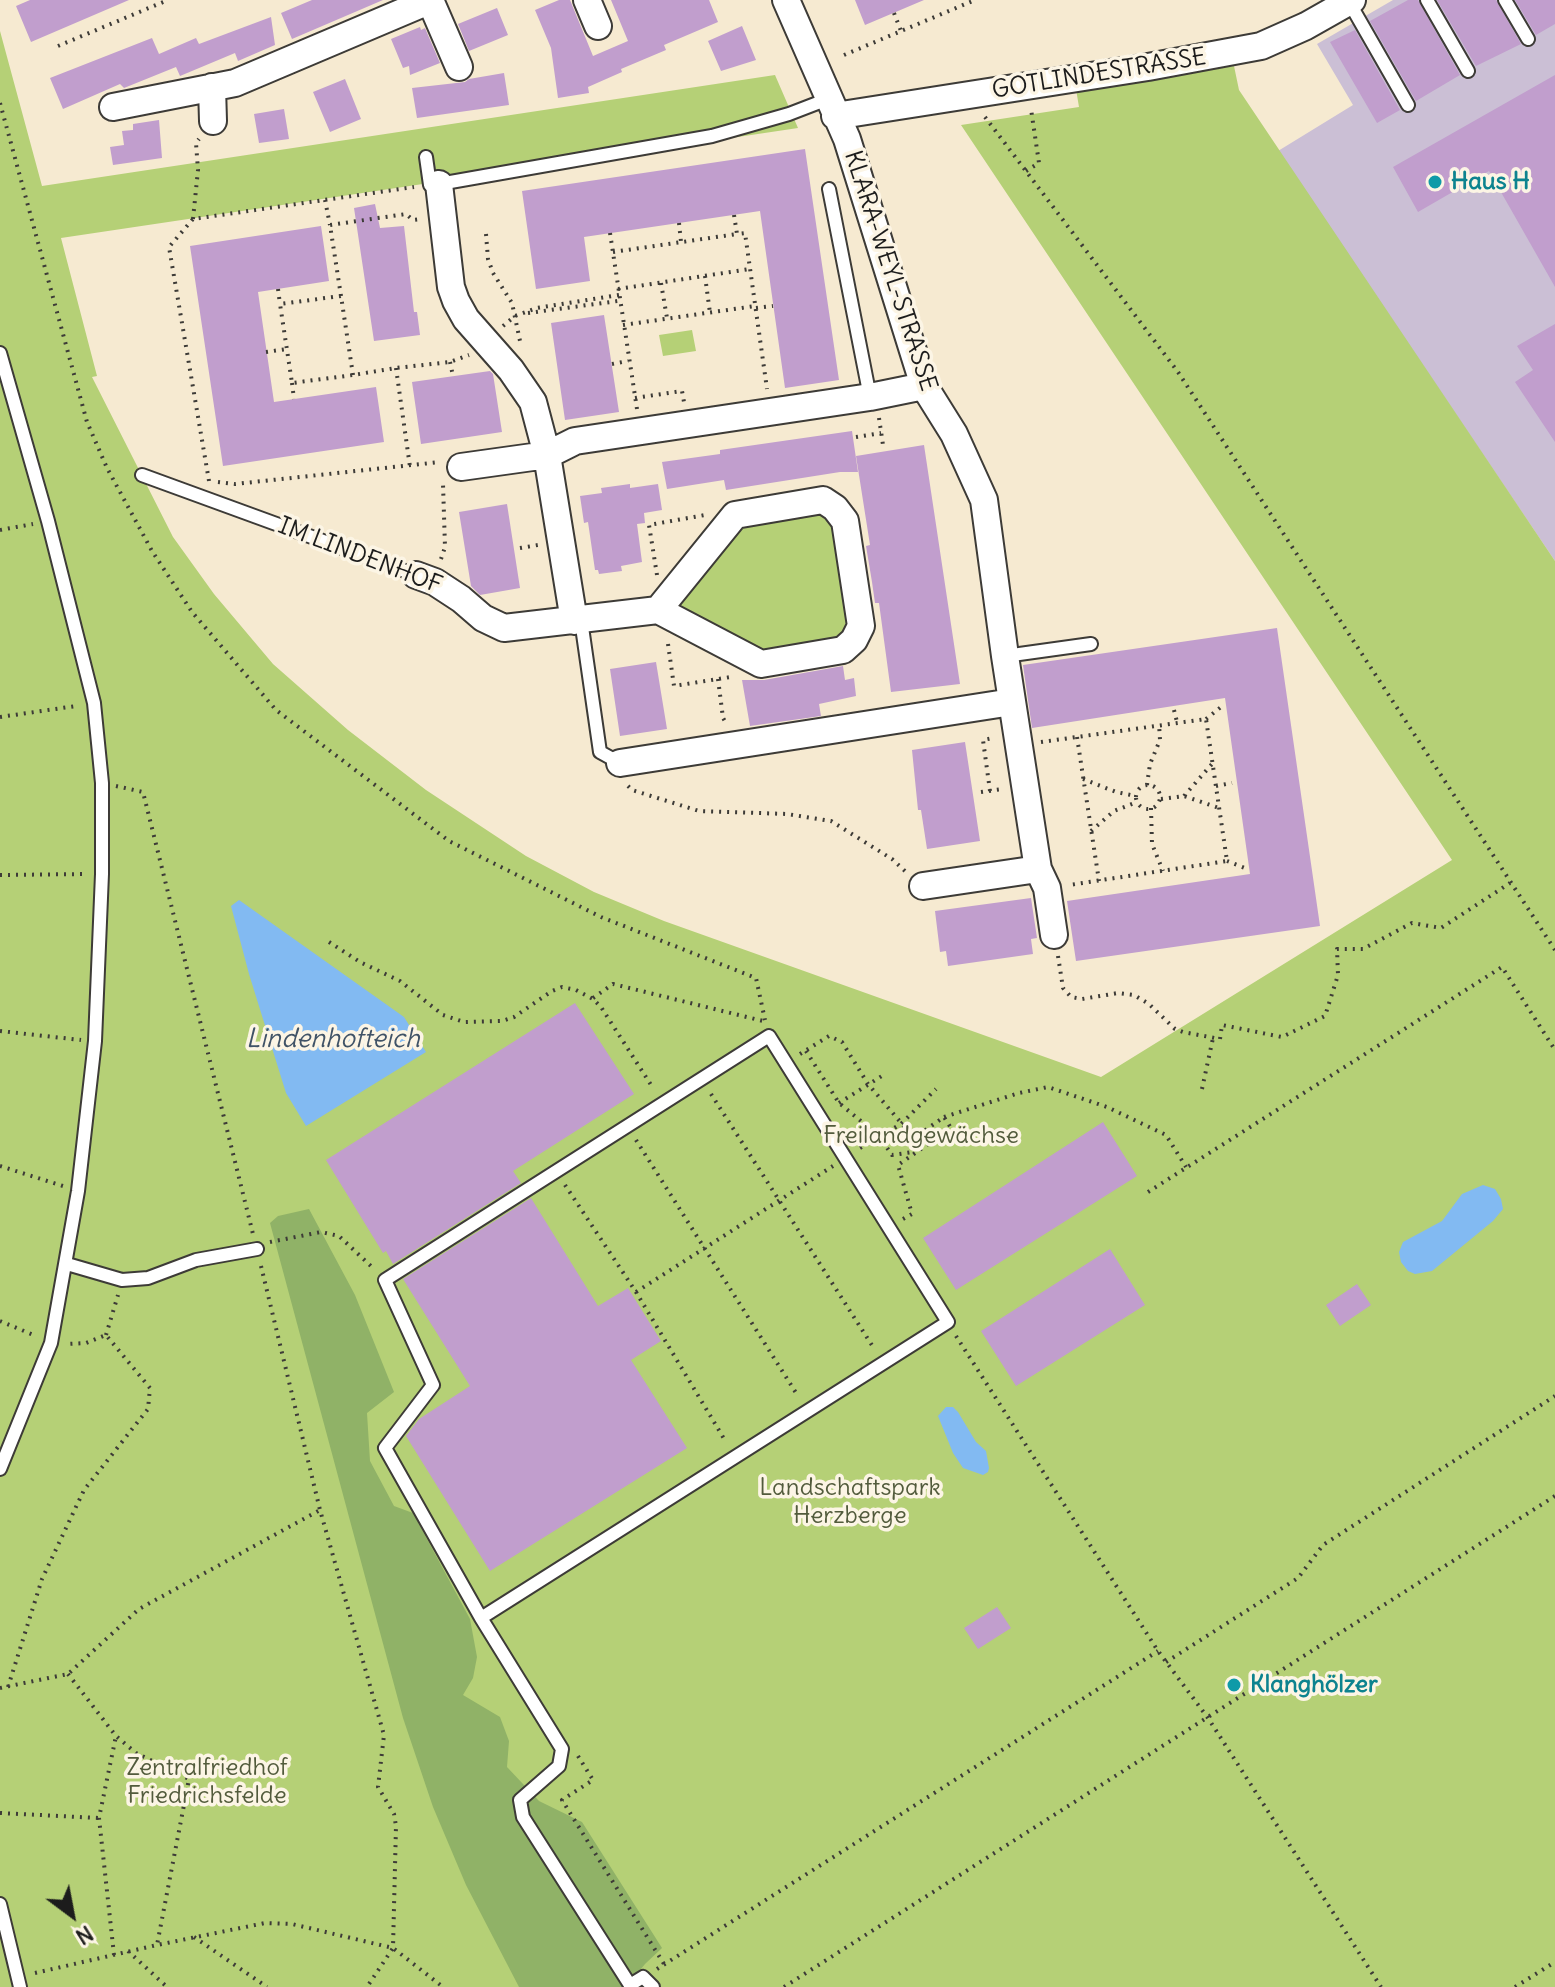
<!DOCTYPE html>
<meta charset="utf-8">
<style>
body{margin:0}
#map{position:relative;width:1555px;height:1987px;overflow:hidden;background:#f6ead1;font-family:Delius,sans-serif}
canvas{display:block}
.north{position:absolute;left:32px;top:1875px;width:80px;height:80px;-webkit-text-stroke:6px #fcf5e5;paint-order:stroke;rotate:148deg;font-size:22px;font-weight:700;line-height:32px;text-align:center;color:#1c1c1c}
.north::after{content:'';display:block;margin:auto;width:28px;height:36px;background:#1c1c1c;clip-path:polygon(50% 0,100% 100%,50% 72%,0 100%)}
</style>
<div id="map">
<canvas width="1555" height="1987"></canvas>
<div class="north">N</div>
</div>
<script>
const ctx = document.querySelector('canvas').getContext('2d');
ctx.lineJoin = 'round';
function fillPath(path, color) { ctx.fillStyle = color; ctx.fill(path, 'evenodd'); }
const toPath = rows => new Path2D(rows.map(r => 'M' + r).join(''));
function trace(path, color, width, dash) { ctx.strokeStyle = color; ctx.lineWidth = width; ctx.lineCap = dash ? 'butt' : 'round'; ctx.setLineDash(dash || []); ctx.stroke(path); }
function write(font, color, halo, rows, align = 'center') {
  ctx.font = font + ' Delius,sans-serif'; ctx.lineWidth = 7; ctx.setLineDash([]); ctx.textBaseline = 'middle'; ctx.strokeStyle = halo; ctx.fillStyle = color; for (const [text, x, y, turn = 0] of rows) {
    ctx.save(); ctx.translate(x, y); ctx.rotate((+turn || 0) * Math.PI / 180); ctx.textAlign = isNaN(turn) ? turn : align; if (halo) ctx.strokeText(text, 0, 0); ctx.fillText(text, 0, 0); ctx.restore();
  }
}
fillPath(toPath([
 [1393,0,1555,0,1555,561,1278,151,1353,105,1317,44]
]), '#cbbfd5');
fillPath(toPath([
 [0,31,42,186,775,75,798,128,61,238,97,376,92,377,173,537,214,594,273,664,348,730,426,790,526,856,594,892,664,921,1101,1077,1452,860,961,125,1079,107,1076,89,1234,66,1239,90,1555,561,1555,1987,0,1987],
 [692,330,696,351,663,356,659,335],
 [830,513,853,610,845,638,763,652,680,610,677,604,749,517]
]), '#b5d076');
fillPath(toPath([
 [309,1209,355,1295,394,1392,367,1413,370,1461,394,1506,413,1513,470,1619,477,1657,473,1678,463,1695,500,1717,509,1741,507,1767,539,1801,582,1822,662,1948,645,1964,626,1987,519,1987,466,1885,433,1807,403,1718,270,1223,278,1216]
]), '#90b267');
fillPath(toPath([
 [239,900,404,1017,426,1052,306,1126,286,1093,249,974,231,906],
 [1483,1185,1495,1189,1501,1199,1503,1209,1493,1221,1432,1271,1415,1274,1408,1271,1401,1262,1399,1252,1403,1242,1442,1221,1462,1194],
 [946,1407,953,1407,958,1412,976,1442,986,1451,989,1468,988,1472,983,1475,963,1468,953,1453,938,1416]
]), '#82baf2');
fillPath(toPath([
 [30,0,129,0,31,42,16,6],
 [312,0,383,0,292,39,281,13],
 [559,0,570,0,593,56,628,41,611,0,709,0,718,22,664,45,666,50,621,69,622,72,588,87,589,93,558,98,551,48,535,10],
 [855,0,924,0,865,25],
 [1408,0,1418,0,1460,75,1416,101,1370,21],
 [1437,0,1496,0,1521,44,1476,66],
 [1515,0,1555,0,1555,24,1536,35],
 [497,8,508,35,469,51,458,24],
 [271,17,275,45,238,61,235,53,180,76,176,67,124,88,120,84,63,109,50,78,152,38,159,54,196,38,199,44],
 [742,26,756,60,721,71,708,41],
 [420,27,421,30,425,28,440,63,410,75,409,66,403,68,391,39],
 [1355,30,1400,110,1377,123,1330,42],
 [504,73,509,105,417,118,412,88,465,82,469,79],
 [1555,75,1555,287,1489,171,1418,212,1393,167],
 [345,79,361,119,330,132,313,92],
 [284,109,289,139,259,143,254,114],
 [159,120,162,158,113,165,110,147,124,145,122,131,133,130,133,124],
 [805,149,839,380,785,388,760,211,584,237,590,281,536,289,522,191],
 [375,204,380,228,404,226,414,312,417,312,420,335,374,341,354,208],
 [321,226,329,281,258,292,274,402,376,387,384,442,223,466,190,246],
 [604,315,619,412,565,420,551,323],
 [1555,324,1555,442,1515,382,1533,370,1517,346],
 [490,371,493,374,502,432,421,444,412,382],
 [852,431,858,472,840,472,726,490,724,480,667,489,662,462,720,454,720,450],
 [924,445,960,684,891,692,879,603,875,603,872,582,866,546,870,545,856,456],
 [630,484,630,488,658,484,662,510,644,513,645,523,637,524,642,562,621,566,622,571,599,574,598,570,595,570,588,522,584,523,580,496,602,493,601,488],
 [507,504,520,588,480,595,471,586,459,512],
 [1277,628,1320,926,1076,961,1067,901,1250,874,1225,698,1032,728,1023,665],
 [656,662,667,729,620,736,610,669],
 [843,666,845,680,854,678,856,696,819,704,821,716,750,726,742,680,764,680],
 [965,742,980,841,927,849,921,810,918,810,912,750],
 [1031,898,1037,938,1031,939,1033,954,948,966,946,951,940,952,935,911],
 [575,1003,634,1094,513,1171,521,1183,393,1264,386,1251,383,1253,326,1160],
 [1103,1122,1137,1176,956,1290,923,1238],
 [531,1198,598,1306,628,1288,661,1341,631,1360,687,1448,490,1571,406,1436,419,1419,470,1386,403,1279],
 [1110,1249,1145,1305,1016,1386,981,1331],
 [1357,1284,1371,1305,1340,1326,1326,1305],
 [997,1607,1011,1628,978,1649,964,1628]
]), '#c19ecd');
const service = toPath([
 [1427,0,1468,71],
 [1505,0,1528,39],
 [1349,2,1408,105],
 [426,157,430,185],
 [439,184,712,136,789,114,828,99],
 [829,189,870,397],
 [0,353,48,521,94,703,102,783,102,874,95,1041,78,1191,51,1343,0,1469],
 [142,475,416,575],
 [581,620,600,752,620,763],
 [1005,656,1091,644],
 [67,1264,122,1280,148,1278,196,1260,257,1249],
 [481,1618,948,1322,769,1036,385,1280,433,1385,385,1448,481,1618,562,1749,559,1766,520,1800,523,1817,630,1985,643,1977,653,1987],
 [0,1904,20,1987]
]);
const minor = toPath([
 [430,0,459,67],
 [587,0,598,26],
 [786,0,847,139,924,386,954,434,984,500,1005,656,1038,869,1047,888,1054,935],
 [212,87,213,121],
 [113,107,235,83,431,0],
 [835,116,1148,67,1261,46,1306,26,1352,0],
 [439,184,451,287,456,301,466,319,511,370,533,402,547,455,574,621],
 [461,467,547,455,575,441,870,397,924,386],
 [416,575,435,582,461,599,483,618,504,628,658,610,761,664,843,650,854,640,861,626,845,521,835,508,823,500,735,515,658,610],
 [620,763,1012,702],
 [923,886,1038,869]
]);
trace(service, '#3d3b37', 16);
trace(minor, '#3d3b37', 30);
trace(toPath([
 [894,13,901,31],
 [58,46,168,0],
 [844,55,975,0],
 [0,103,87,422,107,468,152,551,192,612,276,710,449,841,601,917,756,978,765,1020],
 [985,117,1178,372,1555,950],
 [1026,171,1039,163,1031,109],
 [325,200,330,225],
 [734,215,737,234,745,233,767,389],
 [193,219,198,170,196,143,199,139],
 [679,223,681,242],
 [610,233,637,409],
 [486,234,488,259,493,273,512,303,520,341],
 [613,252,737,234],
 [705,276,710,313],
 [661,283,667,318],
 [278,289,280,304],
 [618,289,750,269],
 [341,296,330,225,406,214,413,220,421,219],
 [756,308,773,306],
 [528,313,618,301],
 [623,325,755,306],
 [503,326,515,316,537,308,619,295],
 [266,352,287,349],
 [450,362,453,376],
 [612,364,628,361],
 [396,368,410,467],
 [353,375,341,296,280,304,292,383,353,375,396,368,450,362,469,355],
 [292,383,294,399],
 [635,398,682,391,684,402],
 [879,418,883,445],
 [856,437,881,433],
 [209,481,169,247,193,219,414,187],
 [218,482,235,484,440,462],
 [0,530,33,524],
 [520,548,538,545],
 [441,559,445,547,443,484],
 [657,575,649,525,705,515],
 [668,644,674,686,731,677],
 [718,679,723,718,726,723],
 [1174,710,1177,722],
 [0,717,76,706],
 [1206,719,1221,707],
 [1077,737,1099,881],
 [1041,742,1206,719,1227,861,1069,885],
 [1083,779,1116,792,1136,796],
 [1147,785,1150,764,1160,740,1159,724],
 '1136 797a12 12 0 1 1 24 0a12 12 0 1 1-24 0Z',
 [116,786,143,792,253,1234],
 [628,786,632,790,699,811,787,814,831,821,892,859,906,872],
 [1216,786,1232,783],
 [990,791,983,740,993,738],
 [981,792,1003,789],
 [1184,796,1212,764],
 [1161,799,1184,796,1219,808],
 [1151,808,1152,844,1163,871],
 [1091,831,1114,811,1137,802],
 [1227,861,1245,868],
 [0,875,88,874],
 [329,942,360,962,400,981,443,1015,464,1022,502,1021,514,1017,552,991,562,987,576,990,593,999,601,1007,653,1088],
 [1058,956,1063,988,1071,997,1082,999,1118,993,1134,995,1149,1004,1175,1029,1183,1032,1220,1039,1222,1025,1282,1037,1325,1016,1338,975,1337,949,1363,949,1412,923,1441,928,1510,883],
 [593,998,613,984,763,1021],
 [0,1031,81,1040],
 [806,1051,839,1103,879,1136,892,1155,913,1152],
 [800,1054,829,1036,842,1042,868,1084,914,1138],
 [1202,1089,1213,1038],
 [711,1094,875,1350],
 [839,1103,885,1074],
 [944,1117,1019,1093,1048,1087,1107,1107,1166,1135,1186,1167],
 [636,1140,798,1396],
 [860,1148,901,1124,936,1089],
 [0,1166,63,1186],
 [565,1185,636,1292,726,1442],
 [1148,1192,1502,967,1555,1050],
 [903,1219,912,1214,898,1165,951,1128,944,1117,914,1138,916,1151],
 [270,1242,321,1232,339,1236,374,1269],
 [261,1266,320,1510,384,1735,378,1787,394,1814,396,1826,393,1948,367,1987],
 [636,1292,833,1166],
 [0,1321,36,1336],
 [106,1335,118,1295],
 [956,1336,1158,1651,1208,1718,1381,1987],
 [1166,1662,1298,1578,1323,1545,1555,1396],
 [68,1674,116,1736,136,1753,189,1779,157,1945],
 [8,1687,42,1579,84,1490,148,1409,150,1388,106,1335,86,1343,67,1344],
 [0,1688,68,1674,139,1609,320,1510],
 [578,1756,593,1780,562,1800,664,1964],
 [0,1813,99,1818],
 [194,1937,267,1987],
 [128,1951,167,1987],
 [114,1955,99,1818,116,1736],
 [657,1969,1158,1651],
 [35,1973,157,1945,265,1923,292,1924,393,1948,443,1987],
 [784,1987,1555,1496],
 [1515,1987,1555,1962]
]), '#3d3b37', 4, [2, 6]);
trace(service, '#fff', 12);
trace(minor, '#fff', 26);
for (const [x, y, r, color] of [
 [1435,182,8,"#0f9aa8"],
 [1234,1685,8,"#0f9aa8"]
]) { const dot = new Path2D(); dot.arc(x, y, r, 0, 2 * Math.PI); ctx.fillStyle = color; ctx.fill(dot); trace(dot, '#fcf5e5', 3); }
write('24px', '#1c1c1c', '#fcf5e5', [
 ["GOTLINDESTRASSE",1099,74,-9],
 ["KLARA-WEYL-STRASSE",890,271,72],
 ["IM LINDENHOF",360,556,21]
]);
write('bold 24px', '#0d838f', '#fcf5e5', [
 ["Haus H",1451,182],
 ["Klanghölzer",1250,1685]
], 'left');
write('24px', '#525b3c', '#fcf5e5', [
 ["Freilandgewächse",921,1136],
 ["Landschaftspark",850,1488],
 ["Herzberge",850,1516],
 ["Zentralfriedhof",207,1768],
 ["Friedrichsfelde",207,1796]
]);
write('italic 26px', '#405367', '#fcf5e5', [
 ["Lindenhofteich",333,1040]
]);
</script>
